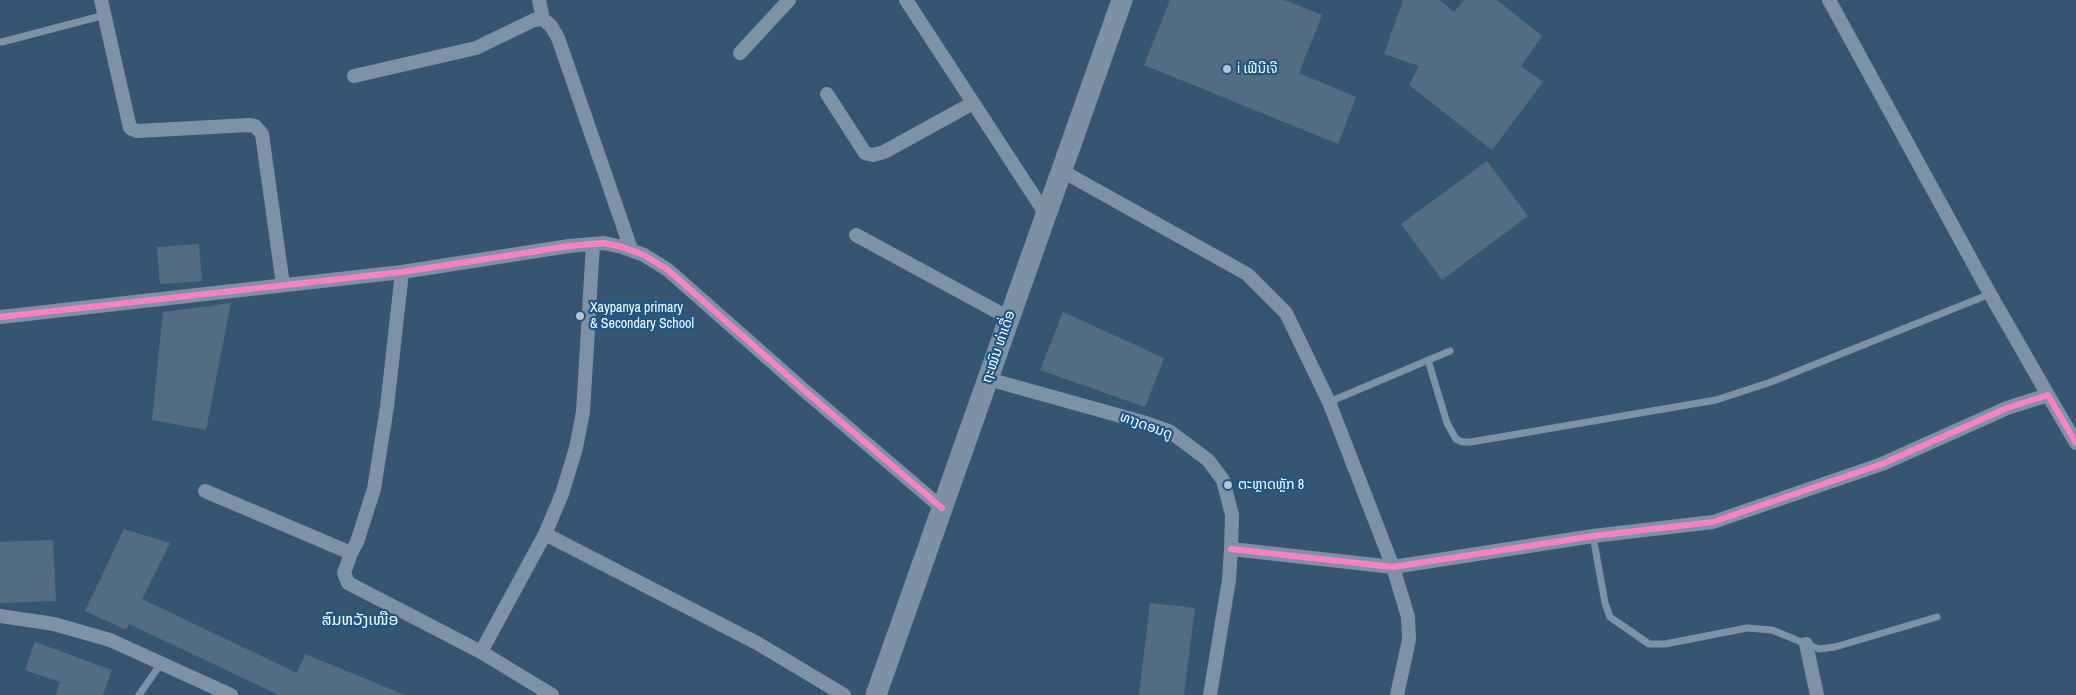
<!DOCTYPE html>
<meta charset="utf-8">
<style>
body{margin:0}
canvas{display:block;background:#365570}
</style>
<canvas width="2076" height="695"></canvas>
<script>
const ctx = document.querySelector('canvas').getContext('2d');
ctx.lineJoin = 'round';
function fillPath(path, color) { ctx.fillStyle = color; ctx.fill(path, 'evenodd'); }
const toPath = rows => new Path2D(rows.map(r => 'M' + r).join(''));
function trace(path, color, width, dash) { ctx.strokeStyle = color; ctx.lineWidth = width; ctx.lineCap = dash ? 'butt' : 'round'; ctx.setLineDash(dash || []); ctx.stroke(path); }
function write(font, color, halo, rows, align = 'center') {
  ctx.font = font + ' "Archivo Narrow","Noto Sans Lao",sans-serif'; ctx.lineWidth = 4.5; ctx.setLineDash([]); ctx.textBaseline = 'middle'; ctx.strokeStyle = halo; ctx.fillStyle = color; for (const [text, x, y, turn = 0] of rows) {
    ctx.save(); ctx.translate(x, y); ctx.rotate((+turn || 0) * Math.PI / 180); ctx.textAlign = isNaN(turn) ? turn : align; if (halo) ctx.strokeText(text, 0, 0); ctx.fillText(text, 0, 0); ctx.restore();
  }
}
fillPath(toPath([
 [1170,0,1284,0,1322,15,1299,73,1356,97,1338,144,1144,65],
 [1403,0,1440,0,1454,12,1464,0,1497,0,1542,36,1521,66,1543,82,1492,150,1409,85,1419,66,1384,54],
 [1487,161,1528,216,1442,280,1401,224],
 [199,244,202,281,160,284,157,247],
 [231,303,206,430,152,420,163,312],
 [1063,312,1164,358,1145,407,1040,370],
 [124,529,170,543,142,599,297,673,305,654,405,695,279,695,129,624,126,630,85,611],
 [53,540,56,601,0,603,0,542],
 [1150,603,1195,608,1184,695,1139,695],
 [35,642,112,670,103,695,56,695,60,682,25,670]
]), '#546c82');
trace(toPath([
 [2,42,105,15],
 [1428,360,1447,423,1452,432,1456,439,1462,442,1471,442,1716,400,1771,382,1990,294],
 [1329,402,1450,351],
 [1593,536,1605,603,1610,617,1649,644,1665,644,1747,628,1772,630,1819,649,1835,647,1937,617],
 [139,695,162,662]
]), '#7d92a5', 7);
trace(toPath([
 [101,0,130,128,137,131,249,125,255,126,262,134,283,285],
 [539,0,543,19,551,26,558,38,631,249],
 [906,0,1047,216],
 [1829,0,1990,294,2048,395],
 [740,53,789,0],
 [354,76,476,48,534,20,543,19],
 [827,94,865,153,873,155,884,152,973,103],
 [1062,171,1247,274,1286,313,1329,402,1393,567,1408,617,1409,640,1397,695],
 [856,235,1009,318],
 [0,317,402,272,569,246,604,243,622,247,644,255,668,270,805,391,942,508],
 [988,379,1146,423,1169,431,1208,460,1223,480,1232,515,1231,549,1229,580,1210,695],
 [205,491,351,553,344,573,348,583,481,652,552,695],
 [545,534,757,643,844,695],
 [1231,549,1393,567,1593,536,1713,522,1882,464,2007,408,2048,395,2076,443],
 [351,553,357,542,374,489,387,407,402,272],
 [0,616,54,624,110,640,231,695],
 [1806,644,1817,695],
 [481,652,545,534,562,494,576,448,583,412,593,244]
]), '#7d92a5', 14);
trace(toPath([
 [876,695,1122,0]
]), '#7c91a3', 21);
trace(toPath([
 [0,317,402,272,569,246,604,243,622,247,644,255,668,270,805,391,942,508],
 [1231,549,1393,567,1593,536,1713,522,1882,464,2007,408,2048,395,2076,443]
]), '#ff80c0', 6);
for (const [x, y, r, color] of [
 [1227,69,5,"#b9c4cd"],
 [580,316,5,"#b9c4cd"],
 [1228,485,5,"#b9c4cd"]
]) { const dot = new Path2D(); dot.arc(x, y, r, 0, 2 * Math.PI); ctx.fillStyle = color; ctx.fill(dot); trace(dot, '#1e5688', 2); }
write('14px', '#fff', '#1e5688', [
 ["i ເຟີນີເຈີ",1237,69],
 ["Xaypanya primary",590,308],
 ["& Secondary School",590,324],
 ["ຕະຫຼາດຫຼັກ 8",1238,485]
], 'left');
write('14px', '#fff', '#1e5688', [
 ["ຖະໝົນ ທ່າເດື່ອ",999,347,-71],
 ["ທາງດອນດູ",1146,426,20]
]);
write('16px', '#fff', '#1e5688', [
 ["ສົມຫວັງເໜືອ",360,621]
]);
</script>
